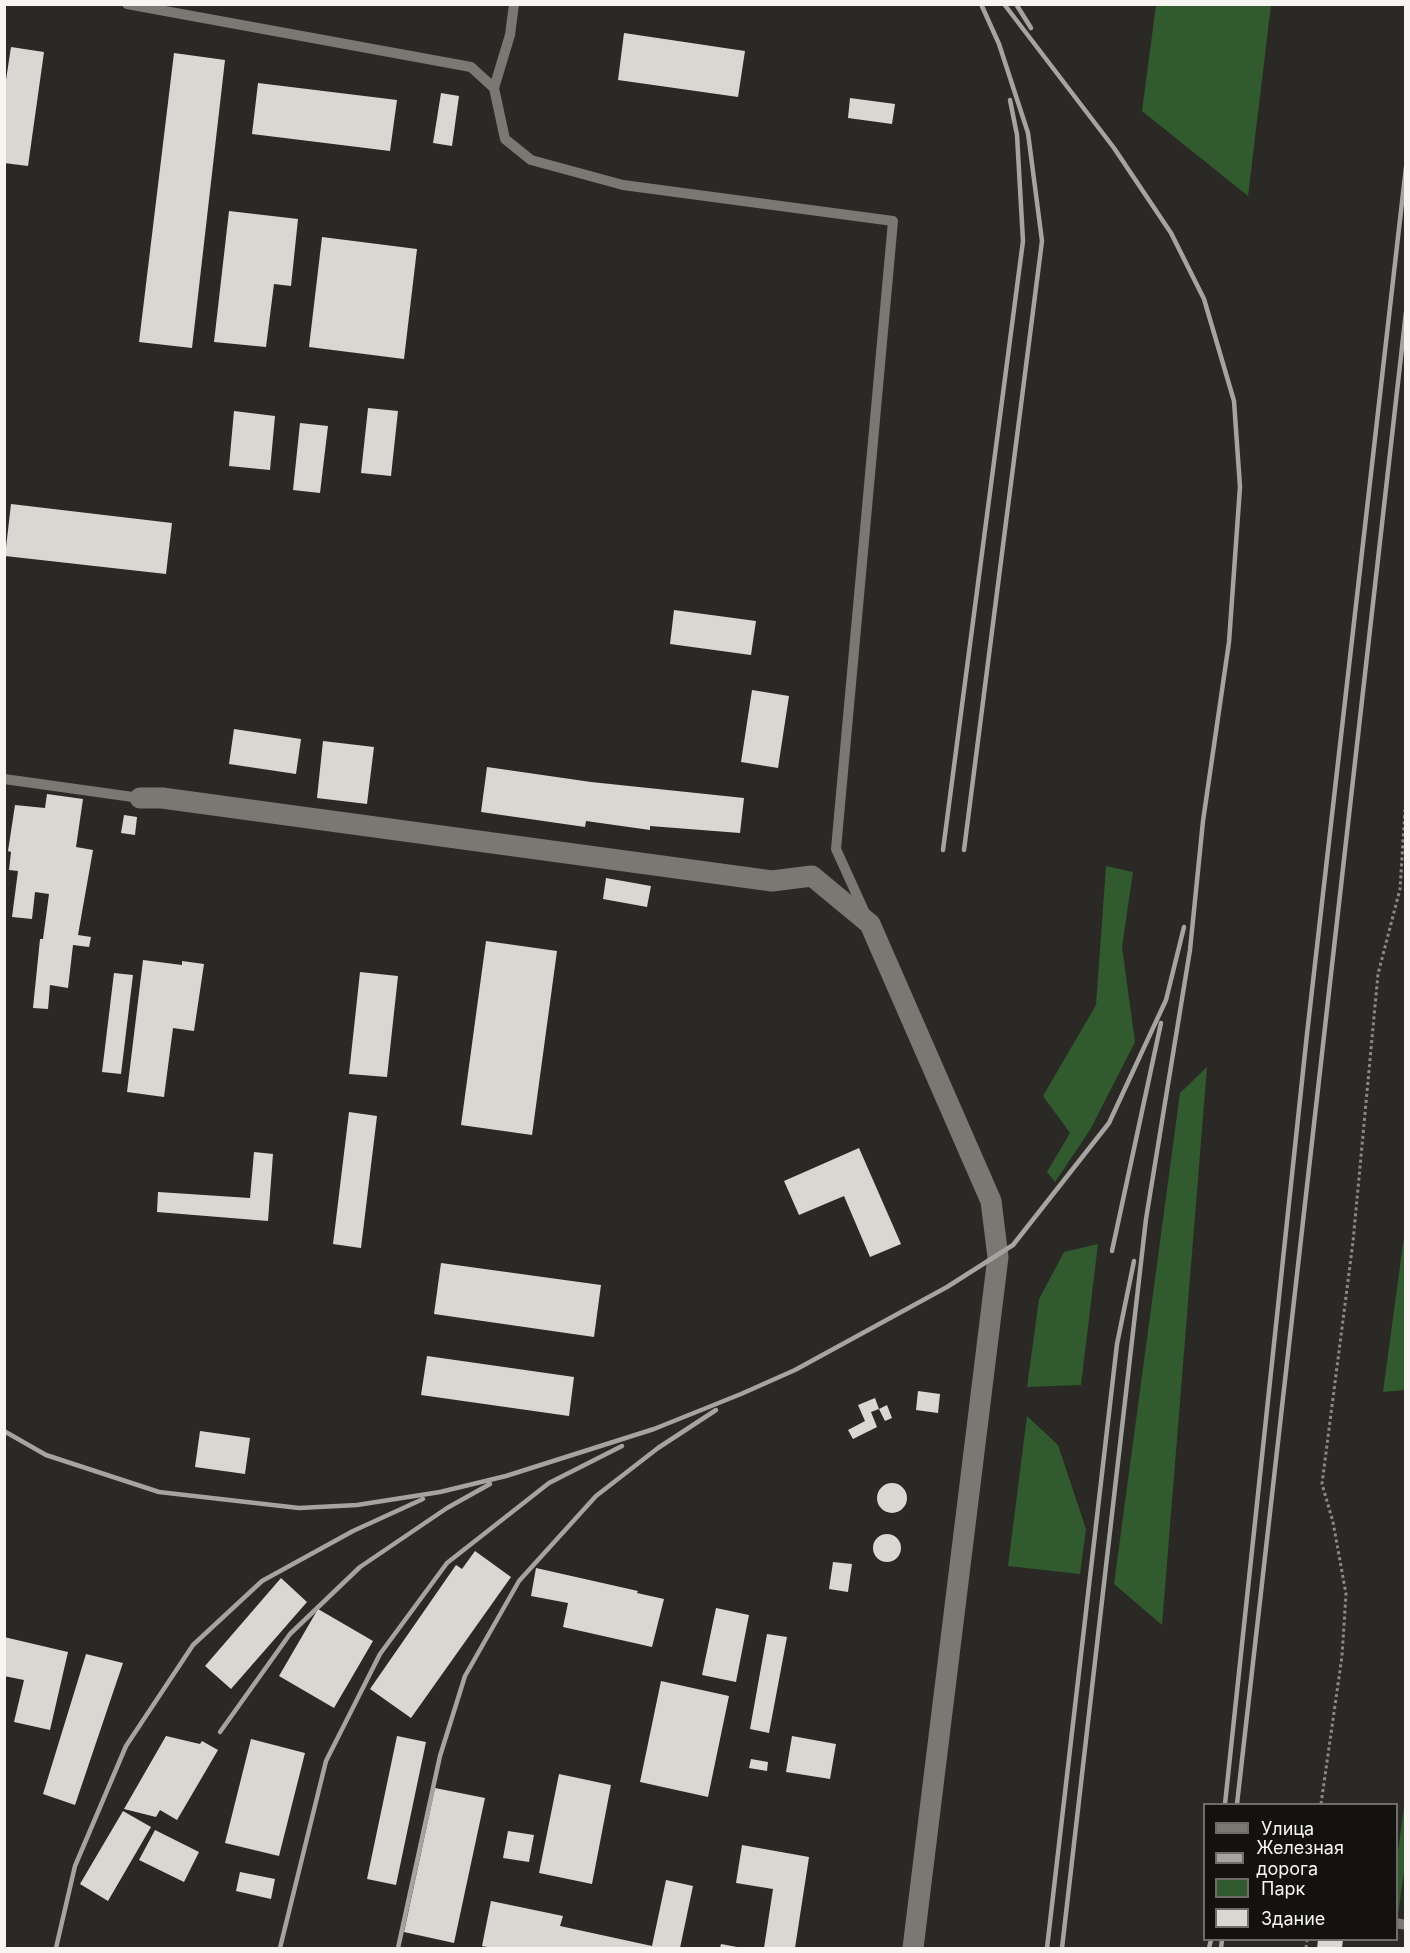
<!DOCTYPE html>
<meta charset="utf-8">
<style>
body{margin:0}
#map{position:relative;width:1410px;height:1953px;overflow:hidden;background:#2b2925;font-family:Inter,sans-serif}
canvas{display:block}
.frame{position:absolute;inset:0;border:6px solid #f6f5f2;pointer-events:none}
.legend{position:absolute;left:1203px;top:1803px;width:195px;height:138px;box-sizing:border-box;background:#131210;border:2px solid #6e6d6a;margin:0;padding:8px 10px;list-style:none;font-size:18px;color:#f6f5f2}
.legend li{display:flex;align-items:center;gap:12px;height:30px}
.legend b{width:30px;border:2px solid #6e6d6a}
</style>
<div id="map">
<canvas width="1410" height="1953"></canvas>
<div class="frame"></div>
<ul class="legend">
<li><b style="height:8px;background:#7a7873"></b>Улица</li>
<li><b style="height:8px;background:#a5a4a0"></b>Железная дорога</li>
<li><b style="height:16px;background:#315a2f"></b>Парк</li>
<li><b style="height:16px;background:#dad7d2"></b>Здание</li>
</ul>
</div>
<script>
const ctx = document.querySelector('canvas').getContext('2d');
ctx.lineJoin = 'round';
function fillPath(path, color) { ctx.fillStyle = color; ctx.fill(path, 'evenodd'); }
const toPath = rows => new Path2D(rows.map(r => 'M' + r).join(''));
function trace(path, color, width, dash) { ctx.strokeStyle = color; ctx.lineWidth = width; ctx.lineCap = dash ? 'butt' : 'round'; ctx.setLineDash(dash || []); ctx.stroke(path); }
fillPath(toPath([
 [1156,5,1271,5,1248,196,1142,111],
 [1106,866,1133,872,1122,947,1135,1042,1090,1130,1055,1182,1047,1172,1070,1133,1043,1096,1096,1005],
 [1207,1067,1162,1625,1114,1584,1180,1093],
 [1405,1229,1405,1390,1383,1392],
 [1098,1244,1081,1385,1027,1387,1039,1299,1064,1252],
 [1027,1416,1058,1445,1086,1529,1080,1574,1008,1566],
 [1405,1799,1405,1864,1397,1922,1397,1859]
]), '#315a2f');
fillPath(toPath([
 [624,33,745,51,738,97,618,80],
 [11,47,44,52,28,166,4,163,4,93],
 [174,53,225,60,192,348,139,342],
 [258,83,397,100,390,151,252,134],
 [441,93,459,96,452,146,433,143],
 [850,98,895,104,892,124,848,118],
 [229,211,298,219,291,286,274,284,266,347,214,342],
 [322,237,417,249,404,359,309,347],
 [368,408,398,411,391,476,361,473],
 [234,411,275,416,270,470,229,466],
 [300,423,328,426,320,493,293,490],
 [11,504,172,523,166,574,5,556],
 [674,610,756,621,751,655,670,644],
 [752,690,789,696,778,768,741,762],
 [234,729,301,739,296,774,229,764],
 [323,741,374,747,367,804,317,798],
 [487,767,591,782,744,798,740,833,650,826,650,830,586,821,585,827,481,812],
 [47,794,83,799,76,847,93,850,78,935,91,937,89,947,73,945,68,988,50,985,48,1009,33,1008,40,939,43,939,49,894,35,892,32,919,12,917,18,871,9,870,11,852,8,851,15,805,45,808],
 [124,815,137,817,135,835,121,833],
 [606,878,651,886,647,907,603,899],
 [486,941,557,951,532,1135,461,1125],
 [143,960,182,965,182,961,204,964,194,1031,173,1028,164,1097,127,1092],
 [360,972,398,976,387,1077,349,1074],
 [114,973,133,975,121,1074,102,1072],
 [349,1112,377,1116,361,1248,333,1244],
 [859,1148,901,1244,870,1257,844,1196,799,1215,784,1181],
 [254,1152,273,1154,268,1221,157,1212,158,1192,250,1198],
 [441,1263,601,1285,594,1337,434,1314],
 [427,1356,574,1377,569,1416,421,1395],
 [918,1391,940,1394,938,1413,916,1410],
 [875,1398,879,1409,871,1412,877,1427,853,1439,848,1430,865,1421,858,1405],
 [887,1405,892,1418,885,1421,879,1409],
 [200,1431,250,1438,245,1474,195,1467],
 '877 1498a15 15 0 1 1 30 0a15 15 0 1 1-30 0Z',
 '873 1548a14 14 0 1 1 28 0a14 14 0 1 1-28 0Z',
 [475,1551,511,1577,411,1718,370,1689,456,1565,462,1569],
 [833,1562,852,1564,848,1592,829,1589],
 [536,1568,638,1591,637,1593,664,1599,652,1647,563,1627,568,1603,531,1596],
 [281,1578,307,1602,231,1689,205,1666],
 [716,1608,749,1615,736,1682,702,1675],
 [318,1609,373,1641,334,1708,279,1676],
 [767,1634,787,1637,769,1733,750,1729],
 [4,1637,68,1652,50,1730,14,1722,24,1680,4,1676],
 [86,1654,123,1663,75,1805,43,1794],
 [661,1681,729,1696,708,1797,640,1782],
 [166,1736,200,1744,202,1741,218,1750,177,1820,160,1810,156,1817,124,1809],
 [397,1736,426,1742,396,1885,367,1879],
 [792,1736,836,1744,830,1779,786,1772],
 [251,1739,305,1753,279,1856,225,1843],
 [751,1759,768,1762,767,1771,749,1768],
 [559,1774,611,1785,592,1884,539,1873],
 [435,1788,485,1798,454,1943,404,1932],
 [123,1811,151,1827,108,1901,80,1884],
 [155,1830,199,1852,184,1882,139,1860],
 [508,1831,534,1835,529,1862,503,1858],
 [742,1845,809,1857,795,1948,764,1948,773,1889,736,1883],
 [240,1872,275,1879,271,1899,236,1891],
 [666,1880,693,1886,680,1948,492,1948,482,1946,491,1901,563,1916,560,1926,652,1946],
 [1318,1940,1343,1940,1342,1948,1317,1948],
 [721,1944,737,1947,737,1948,720,1948]
]), '#dad7d2');
trace(toPath([
 [1321,1804,1342,1656,1346,1594,1333,1522,1322,1484,1353,1242,1378,974,1400,889,1406,795],
 [1306,1948,1307,1940]
]), '#8c8a87', 3, [3, 3]);
trace(toPath([
 [127,4,471,67,494,88,505,139,531,160,623,185,893,221,836,849,865,913],
 [494,88,510,35,514,4],
 [4,779,140,798],
 [1396,1923,1406,1925]
]), '#7a7873', 10);
trace(toPath([
 [140,798,162,798,772,881,812,876,870,924,991,1201,998,1257,913,1948]
]), '#7a7873', 21);
trace(toPath([
 [1004,4,1114,148,1171,233,1204,299,1234,401,1240,487,1229,642,1203,821,1190,950,1146,1219,1062,1948],
 [1016,4,1031,28],
 [943,850,1023,241,1017,135,1010,100],
 [964,850,1042,241,1028,133,999,44,981,4],
 [1112,1251,1161,1023],
 [4,1431,46,1455,159,1492,299,1508,357,1505,440,1492,506,1476,654,1429,741,1394,795,1370,947,1287,1013,1245,1109,1123,1166,1000,1184,927],
 [220,1732,290,1634,360,1567,447,1508,490,1484],
 [1225,1804,1307,1034,1406,167],
 [1237,1804,1406,312],
 [56,1948,75,1866,126,1746,193,1645,262,1581,353,1531,423,1499],
 [280,1948,326,1761,380,1654,447,1563,549,1483,622,1446],
 [398,1948,440,1756,465,1676,519,1581,596,1496,658,1448,716,1410],
 [1047,1948,1117,1344,1134,1261],
 [1209,1948,1211,1940],
 [1221,1948,1222,1940]
]), '#a5a4a0', 4.5);
</script>
